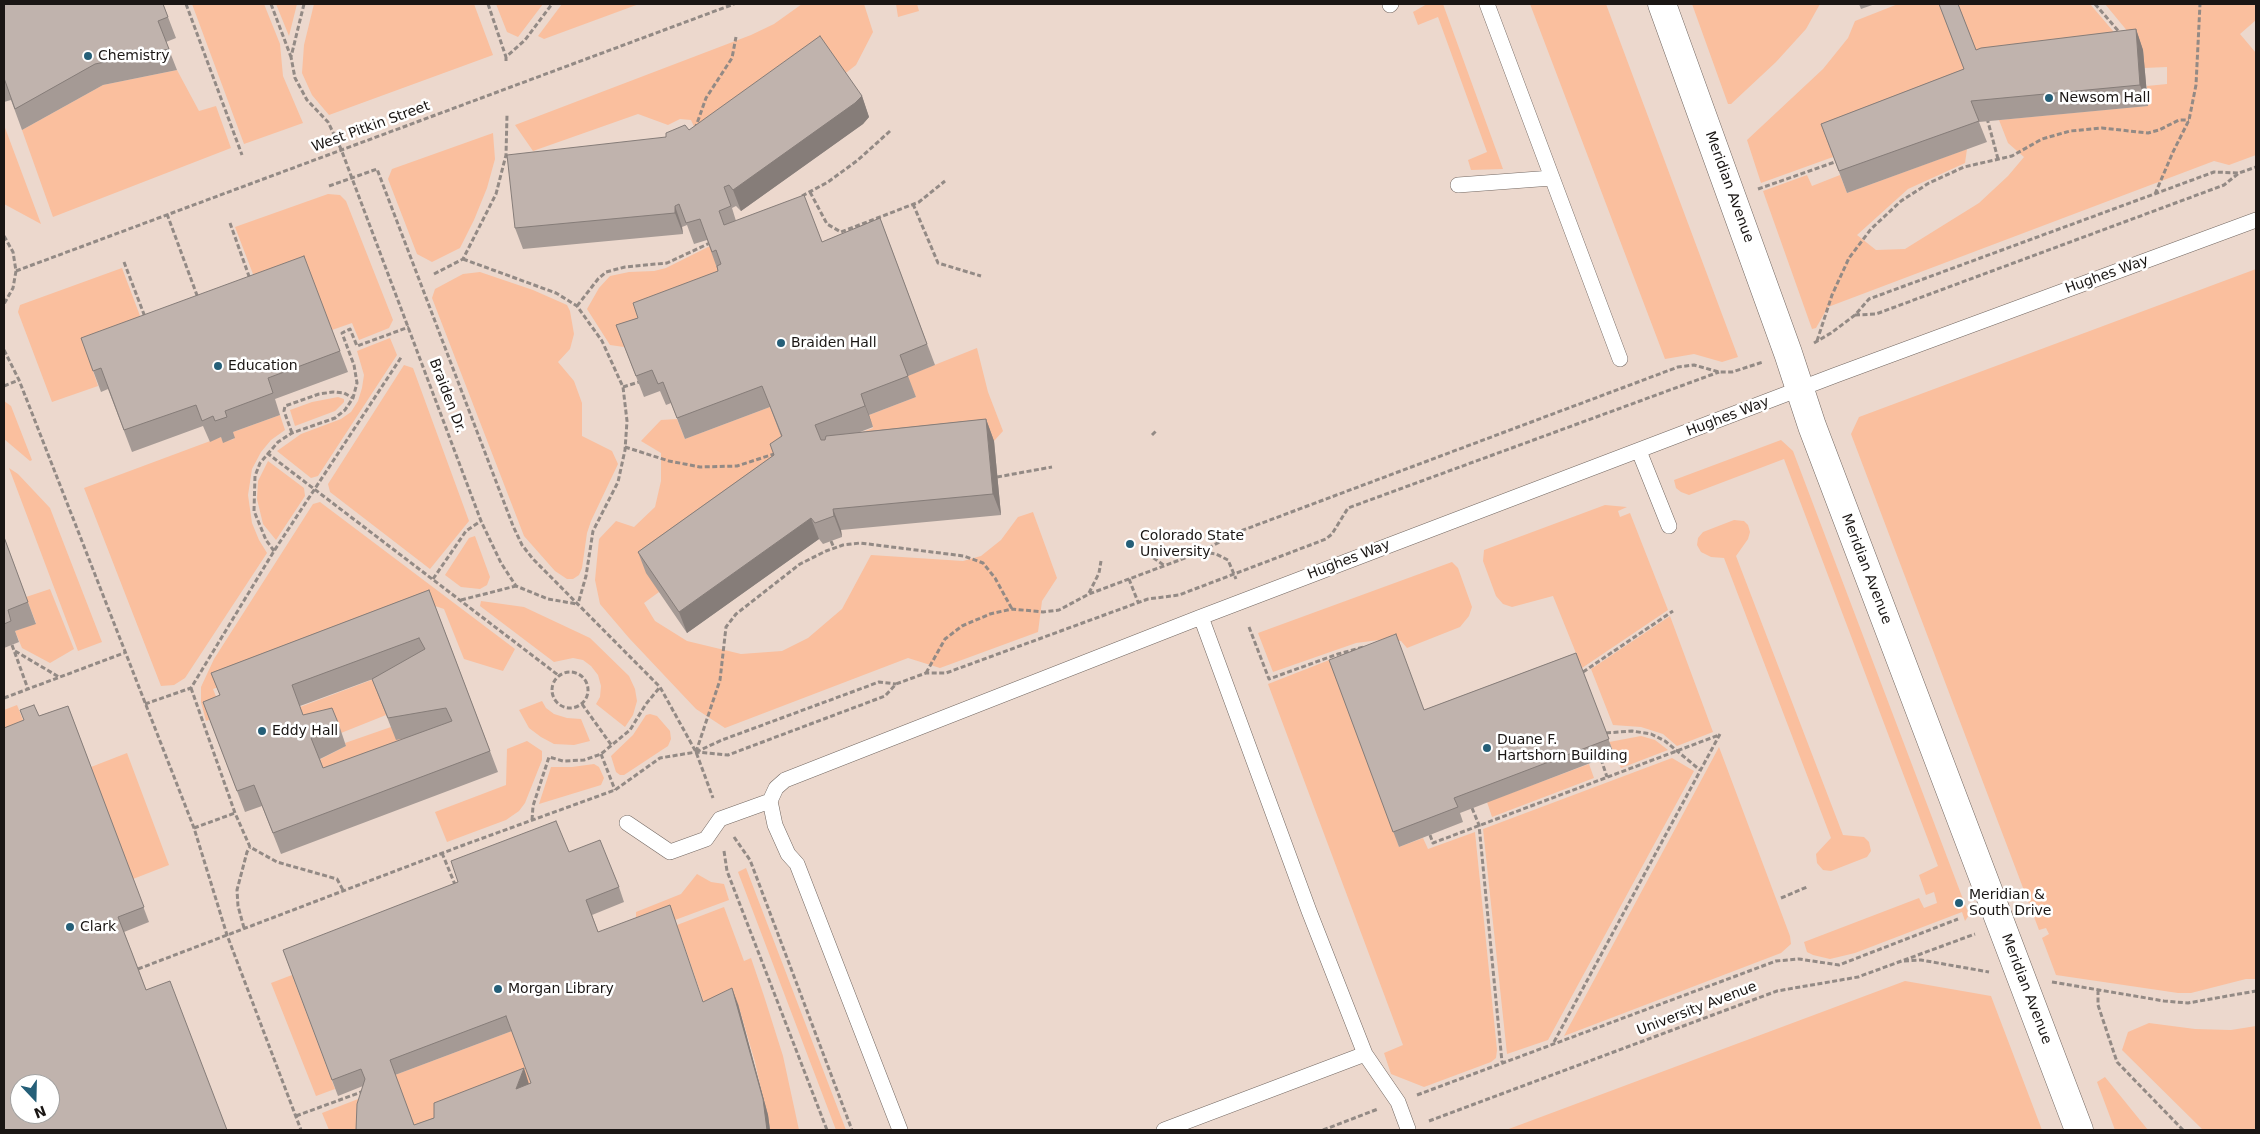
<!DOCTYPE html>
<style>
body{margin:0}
#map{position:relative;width:2260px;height:1134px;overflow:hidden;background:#f2e5de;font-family:"DejaVu Sans",sans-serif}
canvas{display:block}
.frame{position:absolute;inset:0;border:5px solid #1a1614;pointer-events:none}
.north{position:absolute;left:10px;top:1074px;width:50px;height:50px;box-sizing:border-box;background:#fff;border:1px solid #a3a2a1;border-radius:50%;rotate:159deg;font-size:14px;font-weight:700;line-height:20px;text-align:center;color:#1a1614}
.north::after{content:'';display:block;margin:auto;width:18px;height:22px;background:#255f78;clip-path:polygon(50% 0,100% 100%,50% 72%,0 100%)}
</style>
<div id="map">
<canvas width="2260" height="1134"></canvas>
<div class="frame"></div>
<div class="north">N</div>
</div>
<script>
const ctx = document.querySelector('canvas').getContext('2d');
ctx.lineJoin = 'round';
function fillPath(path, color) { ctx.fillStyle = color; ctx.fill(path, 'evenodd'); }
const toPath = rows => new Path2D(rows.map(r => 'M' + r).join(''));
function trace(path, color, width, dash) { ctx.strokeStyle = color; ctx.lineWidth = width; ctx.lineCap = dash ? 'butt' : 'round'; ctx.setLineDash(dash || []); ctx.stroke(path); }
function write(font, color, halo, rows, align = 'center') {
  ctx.font = font + ' "DejaVu Sans",sans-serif'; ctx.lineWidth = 5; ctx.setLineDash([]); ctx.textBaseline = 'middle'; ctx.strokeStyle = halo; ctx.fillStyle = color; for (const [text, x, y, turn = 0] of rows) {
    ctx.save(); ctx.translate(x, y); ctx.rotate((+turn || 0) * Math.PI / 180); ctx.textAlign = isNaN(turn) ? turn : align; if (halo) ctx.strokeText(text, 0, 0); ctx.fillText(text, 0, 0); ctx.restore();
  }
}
fillPath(toPath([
 [4,4,2256,4,2256,1130,4,1130],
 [20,1084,50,1084,50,1114,20,1114]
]), '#ecd8cd');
fillPath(toPath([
 [192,4,264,4,280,44,283,76,303,123,244,144],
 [276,4,297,4,289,36],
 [314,4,474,4,493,55,329,115,312,95,302,73,304,45],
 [496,4,543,4,518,37,507,32],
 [562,4,639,4,544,39,538,36],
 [802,4,864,4,873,32,856,65,842,76,703,146,691,120,680,119,668,125,638,114,533,151,515,125,751,35,774,24],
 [896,4,917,4,919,11,898,17],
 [1427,4,1443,4,1503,169,1471,170,1468,160,1487,152,1438,17,1418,25,1413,12],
 [1530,4,1606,4,1738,357,1722,362,1694,354,1665,359],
 [1692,4,1820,4,1806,29,1776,62,1731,104,1728,104],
 [1898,4,1939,4,1972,90,1829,145,1833,157,1761,183,1747,140,1823,69,1848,38,1855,21],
 [1957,4,2090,4,2131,52,1983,71],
 [2105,4,2254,4,2256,6,2256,20,2240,34,2256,53,2256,155,2229,165,2214,161,1828,307,1816,328,1812,329,1763,191,1807,175,1812,186,1840,175,1847,193,1967,149,1965,163,1908,189,1857,235,1876,250,1905,249,1979,203,2008,176,2024,157,2008,143,1999,120,2147,106,2147,86,2167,84,2167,67,2144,68,2143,50],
 [177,70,199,111,216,106,231,148,53,217,22,130,103,85],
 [4,125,41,224,4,204],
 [493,133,495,159,487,188,474,220,460,248,432,262,417,254,388,179,392,169],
 [328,194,340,195,346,201,393,320,389,328,359,340,352,323,332,330,261,295,235,227],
 [710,246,720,273,646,339,624,347,610,345,587,309,599,288,610,276,629,272,654,271,666,268],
 [122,268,148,337,89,359,98,386,52,402,18,312,20,305],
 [2256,269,2256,979,2246,979,2191,993,2178,993,2056,975,2042,938,2049,934,2046,928,2039,930,1851,434,1859,417],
 [480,272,533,290,567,305,570,311,574,334,570,349,558,362,574,381,582,403,582,436,612,451,618,464,591,521,587,533,582,568,579,575,573,579,567,579,555,571,524,536,432,298,435,289,463,274],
 [390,338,397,355,318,476,311,478,277,451,301,434,341,419,351,412,358,401,362,388,364,375,357,351],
 [977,348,988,392,1003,431,994,441,823,447,873,428,869,415,916,397,907,376],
 [404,365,413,368,469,521,430,569,330,492,328,484],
 [338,397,344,399,344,402,335,411,295,426,290,410,312,402],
 [4,401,11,406,32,460,30,461,4,439],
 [770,407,786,448,659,592,644,603,655,621,687,641,741,654,782,651,808,638,842,609,871,555,963,561,981,556,1001,540,1018,517,1033,512,1057,578,1042,601,1038,632,940,668,908,658,725,728,696,709,629,638,600,604,595,580,599,539,616,521,634,527,655,507,661,481,661,453,641,441,661,420,677,419,685,439],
 [280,415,285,430,271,440,261,452,252,469,248,495,252,523,259,540,267,553,185,678,174,685,161,686,84,488,221,437,223,442,234,439,233,432],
 [1781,440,1793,451,1969,915,1965,921,1962,912,1855,953,1830,959,1813,955,1807,952,1804,942,1919,898,1924,908,1937,903,1934,892,1926,895,1919,875,1938,866,1784,459,1689,495,1681,492,1676,488,1674,480],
 [268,461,304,488,305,496,276,540,263,524,257,499,258,481],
 [9,468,18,474,50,508,102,642,78,651],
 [320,502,515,649,503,671,464,659,444,609,435,606,213,689,223,714,206,721,201,702,201,687,214,659,313,504],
 [1605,505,1627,507,1618,511,1620,517,1630,513,1668,610,1582,668,1553,596,1512,607,1503,604,1496,596,1483,561,1484,550],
 [1734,520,1744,521,1748,525,1750,532,1748,539,1736,556,1843,835,1864,837,1869,842,1871,851,1867,857,1831,871,1823,870,1817,863,1816,854,1831,838,1724,558,1711,557,1701,552,1697,545,1698,538,1703,532],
 [475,536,490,577,487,585,480,589,461,587,445,575,469,538],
 [1452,562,1458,568,1472,607,1469,616,1460,627,1407,648,1401,641,1387,639,1356,643,1273,672,1258,633],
 [50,589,74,649,50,663,22,648,15,631,36,623,26,597],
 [481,601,524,607,590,638,629,676,635,689,637,701,633,715,625,727,596,704,600,697,601,686,598,675,591,666,583,660,573,658,554,662,480,606],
 [1670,616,1713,732,1677,746,1663,734,1641,727,1613,725,1591,669],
 [1337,657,1399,847,1423,838,1428,849,1475,832,1497,1050,1496,1058,1491,1062,1424,1087,1391,1074,1384,1053,1403,1045,1268,684],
 [427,659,386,715,341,733,311,736,300,707],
 [542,701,546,708,554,714,567,718,581,719,590,741,574,745,554,744,541,737,529,728,519,710],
 [17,705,29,735,4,729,4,710],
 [650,714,657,716,670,731,671,739,668,746,624,775,620,775,616,772,611,756,633,735,646,715],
 [391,727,454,729,331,789,319,760,346,746,345,743],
 [1641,736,1655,740,1668,750,1621,768,1609,742],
 [527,741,542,751,542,760,525,803,519,811,506,820,447,842,435,812,506,785,507,749],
 [1719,747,1790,936,1791,944,1781,953,1564,1036],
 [127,753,169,865,133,879,91,767],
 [1672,758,1694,771,1548,1040,1507,1054,1483,829],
 [594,764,599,767,604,778,601,785,539,804,551,767,572,767],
 [1589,764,1594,778,1492,817,1487,802],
 [746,868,846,1130,836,1130,738,872],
 [697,874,711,882,724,884,729,900,621,940,636,920,636,912,681,894],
 [724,907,744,961,751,958,764,996,783,1056,799,1130,770,1130,755,1062,738,1004,709,1017,677,925],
 [292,975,335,1089,316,1096,271,983],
 [1905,981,1991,996,2042,1130,1506,1130],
 [2149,1023,2195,1029,2231,1030,2256,1026,2256,1130,2203,1130,2122,1050,2128,1032],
 [512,1031,536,1098,416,1130,395,1075],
 [2105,1077,2148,1130,2115,1130,2097,1082],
 [371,1094,362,1130,329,1130,322,1113]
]), '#fabf9e');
const lane = toPath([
 [1487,4,1620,359],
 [1390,5,1391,4],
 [1458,185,1552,178],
 [1639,451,1669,526],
 [1201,617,1836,375,2256,220],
 [627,823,670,852,706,839,720,819,770,801],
 [1365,1054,1398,1102,1408,1129],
 [900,1130,797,864,788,854,775,825,770,801,776,788,785,780,1201,617,1309,911,1365,1054,1164,1130]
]);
const street = toPath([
 [1662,4,1788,353,1812,426,2079,1130]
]);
trace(lane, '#736862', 16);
trace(street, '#736862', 29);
trace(toPath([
 [186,4,242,155],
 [271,4,291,57],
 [304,4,291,57,295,78,307,100,328,122,341,149,481,521,501,563,516,586,548,599,577,604],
 [488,4,506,57],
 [2095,4,2121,34],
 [506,61,506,57,525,40,552,4],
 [1987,118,1998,159],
 [695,129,706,98,732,58,736,37],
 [329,186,377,169,513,526,522,545,533,559,660,687,696,752,713,798],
 [1758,189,1835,162],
 [810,192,827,224,841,232,919,202,945,181],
 [2155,194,2173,152,2189,120,2196,85,2200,4],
 [802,196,828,182,858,160,890,131],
 [913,204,938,263,981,276],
 [167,214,198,298],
 [230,223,250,279],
 [4,236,13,252,16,271,13,288,4,304],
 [463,259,556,293,577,306,602,341,623,387,627,421,625,450,618,482,593,531,586,576,578,604],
 [124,262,145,317],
 [16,271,734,4],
 [434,274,463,259,496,194,506,155,507,115],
 [577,306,598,279,606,272,625,267,667,263,712,242],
 [1855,315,1876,314,2224,185,2239,173,2256,167],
 [1817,341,1832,295,1849,258,1871,229,1901,201,1929,183,1964,167,2012,156,2042,139,2070,131,2102,128,2148,133,2159,130,2179,120,2189,120],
 [1814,343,1831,333,1855,315,1869,299,2214,172,2239,173],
 [4,350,19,380,194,828,227,935,301,1130],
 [4,386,19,380],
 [623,387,639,382],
 [292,433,284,411,285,406,319,394,333,392,344,393,353,398],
 [1152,435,1156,431],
 [625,447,669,461,700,467,737,466,777,453],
 [267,453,558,675],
 [997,477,1052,467],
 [831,541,834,548],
 [1141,549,1165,566],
 [274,551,266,540,254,511,255,476,260,463,278,442,292,433,335,418,345,410,353,398,357,383,354,365,342,333,350,329,357,346,409,327],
 [1202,552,1216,554,1228,560,1236,579],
 [433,579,466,531,481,521],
 [1129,579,1138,602],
 [1089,593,1099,573,1101,561],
 [461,600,516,586],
 [1249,627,1269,679,1338,654,1364,647],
 [12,645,28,689],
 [15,651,59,677],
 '552 690a18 18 0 1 1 36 0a18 18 0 1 1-36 0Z',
 [1583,672,1673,611],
 [926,673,945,639,962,626,990,614,1012,609,1043,612,1059,610,1089,594,1201,552,1238,532,1678,367,1694,365,1719,372,1732,372,1763,362],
 [191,688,235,813,250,847,277,862,337,879,343,890],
 [4,698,124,653],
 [145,704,191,688,274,551,402,356],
 [582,704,612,746],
 [1606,733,1632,731,1651,734,1665,741,1700,770],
 [696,752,720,680,726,627,736,614,800,564,826,551,843,545,860,543,964,556,983,563,995,578,1012,609],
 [696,752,722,740,879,682,896,684],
 [601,754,615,790],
 [1601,759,1607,777],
 [1472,808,1479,825,1502,1062],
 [532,820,533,806,549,757,563,761,584,760,601,754,630,730,646,704,660,687],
 [194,828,235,813],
 [1430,835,1433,843,1719,735],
 [734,837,750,860,852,1130],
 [724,851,727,871,827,1130],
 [442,853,456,887],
 [1781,898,1807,887],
 [244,928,238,906,237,890,247,852,250,847],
 [1904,961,1921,960,1989,972],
 [138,969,461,846,615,790,660,758,696,752,728,755,885,696,896,684,926,673,946,673,1148,599,1179,595,1326,539,1332,534,1348,508,1719,372],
 [2052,982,2164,1001,2188,1003,2256,991],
 [2098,990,2098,1005,2117,1062,2183,1130],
 [1554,1042,1720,734],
 [1417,1095,1776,961,1799,959,1839,965,1958,919],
 [296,1116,364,1091],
 [1429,1121,1777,991,1858,977,1975,934],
 [1323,1130,1378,1109]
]), '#938a85', 3, [5, 2.5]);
trace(lane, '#fff', 15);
trace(street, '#fff', 28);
fillPath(toPath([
 [4,4,163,4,176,38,166,42,177,70,103,85,22,130,11,100,4,102],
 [1859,4,1875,4,1861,9],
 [1939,4,1958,4,1976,50,2136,29,2143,50,2148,106,1979,122,1987,142,1847,193,1821,124,1964,69],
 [862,96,869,117,863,124,741,211,736,206,732,208,736,221,822,242,880,218,935,365,908,376,916,397,869,415,873,427,860,432,986,419,994,441,1001,515,841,530,842,537,823,544,819,539,687,633,646,573,638,552,774,455,781,436,770,407,685,439,671,403,666,405,660,391,644,397,616,325,638,318,718,271,707,240,694,244,687,225,682,227,683,234,523,249,515,228,666,137,689,130],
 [81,338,340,351,348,372,275,399,280,415,233,432,235,438,223,443,221,437,210,442,203,426,132,452,108,389,101,392],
 [4,537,36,624,15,631,19,642,4,648],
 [429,590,498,772,281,854,262,806,245,812,203,702,220,695,211,673],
 [372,679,396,740,407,738,323,768,320,759,346,746,339,725,303,715,300,706,373,679],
 [1576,653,1614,754,1460,813,1463,822,1399,847,1329,660,1424,710],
 [68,706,149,922,124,932,146,990,4,1130,39,716],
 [569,852,619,887,624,902,592,915,598,932,703,1002,738,1004,768,1115,770,1130,356,1130,363,1086,338,1096,283,950],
 [512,1031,531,1083,414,1125,395,1075]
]), '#a59a95');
fillPath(toPath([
 [2136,29,2143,50,2148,106,2140,85],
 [862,96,869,117,863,124,741,211,733,190],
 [675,206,682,227,683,234,675,213],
 [861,394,869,415,873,427,865,406],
 [986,419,994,441,1001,515,993,494],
 [833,509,841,530,842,537,834,516],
 [811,518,819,539,687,633,679,612],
 [732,988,738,1004,768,1115,770,1130,767,1130],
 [524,1068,529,1084,516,1089]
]), '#867d79');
const building = toPath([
 [4,4,163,4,168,17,158,21,169,49,95,64,15,109,4,78,4,4],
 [1939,4,1958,4,1976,50,1981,48,2136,29,2140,85,1971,101,1979,121,1839,171,1821,124,1964,69,1939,4],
 [820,36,862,96,855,103,733,190,729,185,724,187,731,206,719,211,724,225,804,195,822,242,880,218,927,344,900,355,908,376,861,394,865,406,815,425,821,440,825,440,826,436,986,419,993,494,833,509,834,516,815,523,811,518,679,612,638,552,774,455,770,444,782,436,762,386,677,418,663,382,658,384,652,370,636,376,616,325,638,318,633,303,718,271,717,266,721,264,716,250,712,252,700,219,686,223,679,204,675,206,675,213,515,228,507,155,666,137,666,133,685,125,689,130,820,36],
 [304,256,340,351,268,378,273,393,225,411,227,417,215,421,213,416,202,421,196,405,124,430,101,368,93,371,81,338,304,256],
 [4,537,28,602,8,610,11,621,4,624,4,537],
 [429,590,490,751,273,833,254,785,237,791,203,702,220,695,211,673,429,590],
 [419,638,425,649,372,679,388,718,446,708,452,721,323,768,311,738,339,725,332,708,303,715,292,685,419,638],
 [1396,634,1424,710,1576,653,1609,739,1454,798,1458,807,1393,832,1329,660,1396,634],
 [34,705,39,716,68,706,144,907,118,917,132,953,146,990,170,981,227,1130,4,1130,4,728,24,720,20,710,34,705],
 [20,1084,50,1084,50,1114,20,1114,20,1084],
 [556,821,569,852,600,840,619,887,586,900,598,932,670,905,703,1002,732,988,763,1099,767,1130,356,1130,357,1104,365,1079,361,1069,332,1080,283,950,458,882,451,861,556,821],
 [506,1016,531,1083,516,1089,524,1068,434,1103,434,1118,414,1125,390,1060,506,1016]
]);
fillPath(building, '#c0b3ad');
trace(building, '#867d79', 1);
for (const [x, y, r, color] of [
 [88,56,5,"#255f78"],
 [2049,98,5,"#255f78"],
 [781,343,5,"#255f78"],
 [218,366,5,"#255f78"],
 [1130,544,5,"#255f78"],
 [262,731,5,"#255f78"],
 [1487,748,5,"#255f78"],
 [1959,903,5,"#255f78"],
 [70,927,5,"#255f78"],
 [498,989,5,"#255f78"]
]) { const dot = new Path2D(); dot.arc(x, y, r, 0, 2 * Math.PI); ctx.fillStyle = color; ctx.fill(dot); trace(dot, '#fff', 2); }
write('14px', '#1a1614', '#fff', [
 ["Chemistry",98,56],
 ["Newsom Hall",2059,98],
 ["Braiden Hall",791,343],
 ["Education",228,366],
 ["Colorado State",1140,536],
 ["University",1140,552],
 ["Eddy Hall",272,731],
 ["Duane F.",1497,740],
 ["Hartshorn Building",1497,756],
 ["Meridian &",1969,895],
 ["South Drive",1969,911],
 ["Clark",80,927],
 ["Morgan Library",508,989]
], 'left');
write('14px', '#1a1614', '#fff', [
 ["West Pitkin Street",371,127,-20],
 ["Meridian Avenue",1729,187,70],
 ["Hughes Way",2107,275,-20],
 ["Braiden Dr.",447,396,69],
 ["Hughes Way",1728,417,-21],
 ["Hughes Way",1349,560,-21],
 ["Meridian Avenue",1866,569,69],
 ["Meridian Avenue",2026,989,69],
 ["University Avenue",1697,1009,-21]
]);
</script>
